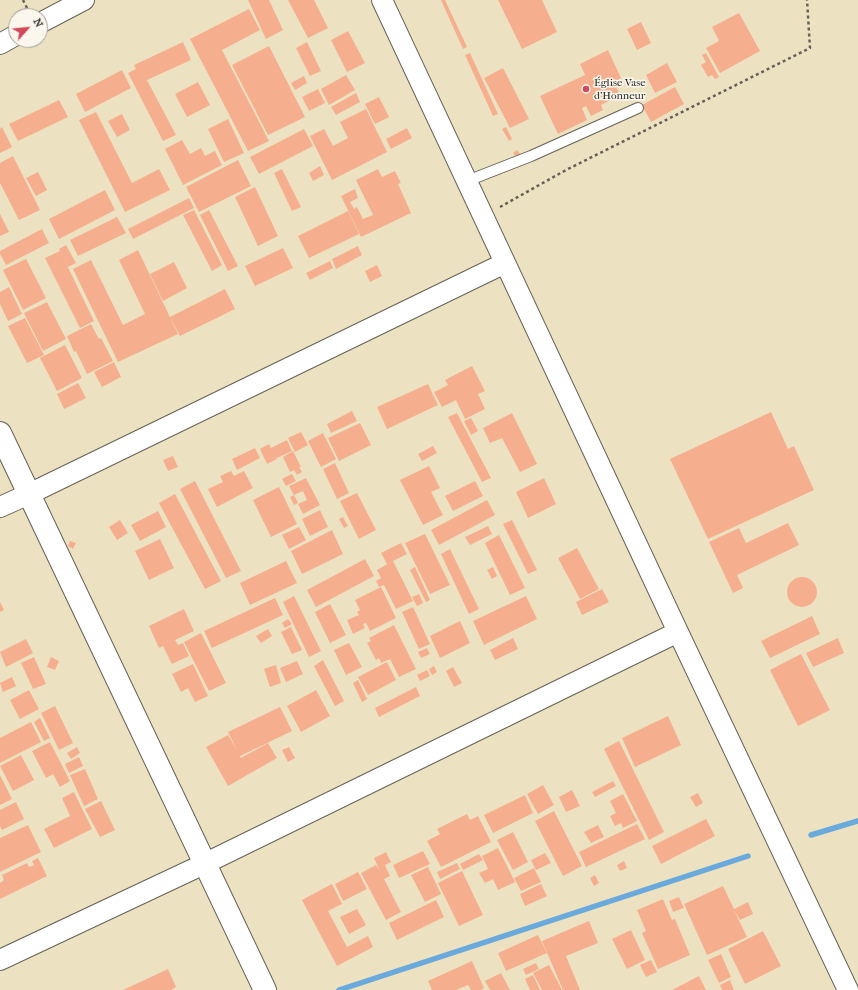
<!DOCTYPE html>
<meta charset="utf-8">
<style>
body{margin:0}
#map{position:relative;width:858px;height:990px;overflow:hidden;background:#ece2c2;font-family:"IM FELL French Canon",serif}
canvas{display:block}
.north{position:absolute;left:8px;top:8px;width:40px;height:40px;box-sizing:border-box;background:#fbf7ec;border:1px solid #a29f99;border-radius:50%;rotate:63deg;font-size:11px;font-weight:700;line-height:16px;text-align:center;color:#1c1c1c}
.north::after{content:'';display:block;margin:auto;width:14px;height:18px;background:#d1495b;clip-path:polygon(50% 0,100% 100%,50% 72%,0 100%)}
</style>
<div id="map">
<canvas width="858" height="990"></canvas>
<div class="north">N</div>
</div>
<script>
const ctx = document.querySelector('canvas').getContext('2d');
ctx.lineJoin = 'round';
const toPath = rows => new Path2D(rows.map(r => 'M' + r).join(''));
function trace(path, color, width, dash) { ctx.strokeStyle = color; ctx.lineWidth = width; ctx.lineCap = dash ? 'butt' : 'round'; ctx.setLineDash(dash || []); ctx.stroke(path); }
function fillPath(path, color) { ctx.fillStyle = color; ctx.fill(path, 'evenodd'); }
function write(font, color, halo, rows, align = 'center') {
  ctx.font = font + ' "IM FELL French Canon",serif'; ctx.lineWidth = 3; ctx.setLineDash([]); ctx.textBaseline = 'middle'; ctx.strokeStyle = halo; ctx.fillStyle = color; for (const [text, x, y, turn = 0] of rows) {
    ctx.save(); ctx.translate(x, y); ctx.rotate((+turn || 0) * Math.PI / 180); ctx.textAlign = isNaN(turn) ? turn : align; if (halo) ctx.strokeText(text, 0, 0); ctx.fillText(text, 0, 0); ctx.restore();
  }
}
trace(toPath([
 [811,835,858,821],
 [339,990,748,856]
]), '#6aa9dc', 5.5);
fillPath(toPath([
 [248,0,269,0,283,30,266,39],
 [288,0,314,0,328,28,308,38],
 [441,0,445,0,467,47,463,49],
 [498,0,542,0,557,32,522,49],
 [249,9,260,30,222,50,269,141,248,151,190,39],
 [739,13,760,51,720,73,706,48,719,41,712,27],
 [641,22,651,43,637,50,627,29],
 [348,31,365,63,347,72,331,40],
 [183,42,191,60,147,80,176,135,163,141,128,73,136,69,134,65],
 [307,42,321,71,310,76,296,48],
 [269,46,305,117,268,135,232,65],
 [608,50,621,78,614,82,620,95,601,105,603,110,591,116,586,106,582,108,587,120,558,134,540,96,585,75,580,64],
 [470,53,498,114,493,116,465,55],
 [706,53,719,77,715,79,712,75,708,77,701,65,706,62,702,55],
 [667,63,677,82,655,93,646,75],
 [503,68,529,119,510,128,484,78],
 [122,70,131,88,85,112,76,94],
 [346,75,355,90,329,105,321,89],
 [304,76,307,83,295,90,291,83],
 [198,82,210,105,187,117,175,94],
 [675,87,684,104,651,122,642,105],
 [318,89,325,103,309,111,302,97],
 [356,93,360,102,336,115,331,107],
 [379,97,389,117,375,124,365,104],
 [59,100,68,117,18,141,9,124],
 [366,109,387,152,332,180,310,136,324,129,333,146,348,138,340,122],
 [96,112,132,183,159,169,170,190,125,212,79,120],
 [122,114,130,130,117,137,108,121],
 [228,119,244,153,224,162,208,129],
 [2,127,12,147,0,153,0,129],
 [506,127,512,139,509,141,502,129],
 [407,128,412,138,391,149,386,139],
 [304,129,313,146,259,174,250,157],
 [182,140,190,154,201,148,205,156,215,151,222,165,183,185,165,149],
 [517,150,523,158,518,160,513,153],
 [13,156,40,210,19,220,0,183,0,163],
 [238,160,251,186,199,212,186,187],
 [320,166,324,175,313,181,309,173],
 [282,169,301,207,292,211,274,173],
 [378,169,382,177,395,171,401,183,398,184,411,213,361,237,341,196,355,189,358,198,350,202,354,209,357,207,363,219,373,215,356,180],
 [38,172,47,190,36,196,26,178],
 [255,187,278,236,258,246,235,197],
 [105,190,115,210,59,239,49,219],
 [189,198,194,208,133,239,128,229],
 [194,210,222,265,212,271,183,215],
 [209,210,238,266,228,271,200,215],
 [348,211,359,234,309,258,298,236],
 [0,214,9,232,0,236],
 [117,217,126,233,78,256,70,240],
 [42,229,49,243,6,265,0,254,0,251],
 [66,245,76,263,68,267,59,249],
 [358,246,362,255,336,269,332,259],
 [283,248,293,268,255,286,245,266],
 [138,250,178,334,118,362,73,269,91,260,123,325,145,314,119,260],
 [60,251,94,321,80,328,45,258],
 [26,259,46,298,23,310,3,270],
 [330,261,333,268,310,280,306,273],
 [174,262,187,288,163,301,150,274],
 [377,265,382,276,370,282,365,271],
 [9,287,22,314,8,321,0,304,0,292],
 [225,289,235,309,180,336,170,317],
 [47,302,66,339,43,351,24,313],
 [25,318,44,355,27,363,8,326],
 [91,324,99,339,74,352,67,336],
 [101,338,113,361,87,374,76,351],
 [65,345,82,378,57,391,40,358],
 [114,362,121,377,102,387,94,372],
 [472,366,485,391,478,394,485,409,465,419,456,400,442,407,434,392,448,385,445,380],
 [78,383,86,398,64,409,57,394],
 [428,384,438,405,387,429,377,407],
 [352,411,357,421,331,433,327,424],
 [771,412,788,449,794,446,814,490,708,539,670,459],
 [457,413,491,478,482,482,448,417],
 [512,413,537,464,520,472,502,438,490,443,483,428],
 [471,418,478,431,471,435,464,421],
 [360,423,371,445,339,461,328,438],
 [301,432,308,445,295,452,288,438],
 [323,433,336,459,321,467,308,441],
 [287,440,292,451,277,458,275,455,277,459,267,464,260,449,269,444,271,448],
 [433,446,437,453,422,461,418,454],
 [255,448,260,458,237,470,232,459],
 [293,451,301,467,299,467,302,472,297,475,294,470,290,472,283,457],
 [173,456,178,467,168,471,163,460],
 [335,463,349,493,337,499,323,469],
 [429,466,440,488,431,492,443,515,423,525,400,480],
 [231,471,234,476,244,471,253,488,217,507,208,489,223,482,220,476],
 [292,474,296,481,286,486,282,479],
 [306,478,320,505,303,514,298,504,307,500,303,491,294,495,289,486],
 [544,478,556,504,528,518,516,492],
 [195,481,241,571,226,578,180,489],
 [475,481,483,496,453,511,445,496],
 [279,487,297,524,271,537,253,500],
 [357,493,376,530,359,539,340,501],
 [175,494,221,581,205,589,159,503],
 [294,495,298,503,294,505,290,497],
 [487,500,495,515,439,545,431,530],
 [320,510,328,527,310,536,302,519],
 [158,511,166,527,140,541,131,525],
 [343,517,348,526,344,528,339,519],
 [120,520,128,533,117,540,109,527],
 [512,520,537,570,528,574,503,524],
 [788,523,799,545,737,575,743,588,733,593,709,542,739,528,746,543],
 [488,526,492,534,470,545,465,537],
 [299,527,306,540,289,549,282,535],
 [332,530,343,554,302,574,291,551],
 [425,534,450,585,430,594,405,543],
 [499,535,525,588,510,595,485,543],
 [160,539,174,568,149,580,135,551],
 [70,541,76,543,73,549,68,546],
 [401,543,407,554,393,561,413,601,396,609,384,585,379,587,376,581,381,578,377,570,391,562,387,564,381,553],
 [577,548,599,589,580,599,558,558],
 [450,549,479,609,469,614,441,554],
 [365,559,374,576,316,607,307,590],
 [286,561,297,583,250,605,240,583],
 [415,567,430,600,426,602,410,570],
 [493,567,497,576,492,579,487,570],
 '787 592a15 15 0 1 1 30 0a15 15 0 1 1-30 0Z',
 [381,587,396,618,370,631,366,623,363,624,365,628,353,634,347,620,359,615,357,612,360,610,355,600],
 [602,589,609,602,582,615,576,602],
 [419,594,423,603,417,606,412,597],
 [294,596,321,651,309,657,283,602],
 [526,596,537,619,484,645,473,621],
 [275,598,283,615,212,648,204,631],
 [0,602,4,610,0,612],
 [330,604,346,635,330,643,315,612],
 [413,607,430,644,419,649,402,612],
 [184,609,194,631,175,640,178,645,183,643,189,656,172,664,163,646,159,648,149,626],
 [812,616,820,634,770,658,761,641],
 [288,619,292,624,285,628,282,623],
 [460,621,470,643,440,658,430,636],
 [394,625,416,669,399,677,390,659,381,663,379,658,376,660,367,643,371,641,369,638],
 [291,627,302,650,292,654,281,632],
 [268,629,272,636,261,643,256,636],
 [201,633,226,683,209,691,184,642],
 [513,638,518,649,495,660,490,650],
 [838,638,844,653,813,667,806,653],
 [26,639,33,653,6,667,0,652],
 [349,643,362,667,346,675,334,650],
 [427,648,430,654,421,658,418,652],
 [801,654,830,710,798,726,770,670],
 [34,657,46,684,33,689,21,663],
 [51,657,59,661,55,670,47,667],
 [323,660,344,701,335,706,314,666],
 [297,661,303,674,286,682,280,668],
 [387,662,396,680,368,695,358,677],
 [193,664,208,696,195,702,188,688,181,692,172,674],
 [276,665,281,683,270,687,264,669],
 [434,666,437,672,432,675,429,669],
 [453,667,462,683,454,687,446,671],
 [427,670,430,676,420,681,417,675],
 [12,677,16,686,3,692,0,683],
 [358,680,367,699,362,702,353,683],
 [416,687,420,696,379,717,375,708],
 [29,690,39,709,20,719,10,700],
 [316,690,330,716,301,732,287,706],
 [55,706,73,743,59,750,41,713],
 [280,707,292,731,240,756,241,758,268,743,277,758,228,786,206,747,228,735,237,750,228,732],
 [668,716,681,745,635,767,622,738],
 [40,718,50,738,44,741,34,722],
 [31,722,41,742,0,763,0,738],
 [619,741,664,832,649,840,604,749],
 [50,742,70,781,60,787,53,774,46,778,32,751],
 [77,747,80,753,71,759,67,753],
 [289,747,295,758,288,762,282,750],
 [21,755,34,780,13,791,0,766],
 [79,757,83,766,69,773,65,764],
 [85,769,98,799,84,806,70,775],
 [0,775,12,799,0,805],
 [613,781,616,786,595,797,592,792],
 [543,785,554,805,538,814,527,794],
 [572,790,580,806,566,812,559,797],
 [74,792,92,829,54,848,44,829,70,816,62,798],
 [698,793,703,803,696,807,690,797],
 [623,794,637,821,623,828,621,823,615,826,610,816,616,813,610,801],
 [525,795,533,813,493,833,484,815],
 [101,801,115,830,100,837,85,809],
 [16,802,24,819,2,830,0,826,0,810],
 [554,811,582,866,563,876,535,821],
 [467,814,470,820,478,816,491,842,441,867,427,841,440,834,437,829],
 [706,819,715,836,661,864,652,846],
 [637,824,645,839,586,867,579,852],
 [28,825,41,852,0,872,0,838],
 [598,825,604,837,591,843,584,832],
 [513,832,528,862,513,870,497,840],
 [498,848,515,882,498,890,493,879,485,883,479,873,488,869,482,856],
 [423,851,430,864,399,878,393,865],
 [386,852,391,862,385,865,390,876,384,879,401,912,386,920,361,873,376,865,380,871,374,858],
 [545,853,551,863,536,870,531,860],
 [479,854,483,860,463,870,460,864],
 [38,858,47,876,0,899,0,883,4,880,2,875,27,863,29,867,34,865,32,861],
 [624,861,627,868,620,871,617,865],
 [457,863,460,869,440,879,437,872],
 [428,867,441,894,425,902,411,875],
 [534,868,541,882,521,891,514,878],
 [462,871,483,915,459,926,438,883],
 [358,872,367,889,343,901,335,884],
 [595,875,599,883,594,886,590,878],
 [332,884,342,904,328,911,347,947,368,936,373,947,337,966,302,900],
 [541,884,547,896,525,906,520,894],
 [723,886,734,909,748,902,753,914,740,920,734,910,747,937,707,955,684,904],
 [679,897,684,908,673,912,669,901],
 [663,899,672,920,675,919,690,955,658,969,642,933,646,931,637,910],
 [436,900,444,917,397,940,389,923],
 [357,909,366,925,349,934,340,917],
 [589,921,598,943,566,956,580,990,563,990,542,941],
 [631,930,645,960,627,969,612,939],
 [763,931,781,966,745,984,728,949],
 [538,935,547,953,506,971,498,953],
 [721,954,731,977,719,983,708,960],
 [651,960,657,972,646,977,640,965],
 [472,961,484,988,481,990,471,990,468,985,456,990,432,990,428,981],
 [536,963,539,969,526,975,523,969],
 [549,965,562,990,542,990,533,973],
 [168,969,176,987,171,990,123,990],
 [501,973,510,990,490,990,485,981],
 [533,975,540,990,530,990,525,979],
 [699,976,706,990,672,990],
 [730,980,734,990,722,990,720,985]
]), '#f6af8e');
const service = toPath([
 [467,181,531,156,638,108]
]);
const minor = toPath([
 [382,0,678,632,848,990],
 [40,23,84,0],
 [0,44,16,35],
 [0,507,29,494,505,263],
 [0,960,204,864,678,632]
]);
const tertiary = toPath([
 [0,433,265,990]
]);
trace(service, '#656156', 12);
trace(minor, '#656156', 22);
trace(tertiary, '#656156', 24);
trace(toPath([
 [23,0,28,10],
 [500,207,566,170,810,48,807,0]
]), '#656156', 2.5, [3, 3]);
trace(service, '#fff', 10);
trace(minor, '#fff', 20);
trace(tertiary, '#fff', 22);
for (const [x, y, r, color] of [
 [586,89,4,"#d1495b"]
]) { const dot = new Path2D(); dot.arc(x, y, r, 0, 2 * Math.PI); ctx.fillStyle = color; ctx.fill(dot); trace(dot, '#fbf7ec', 1.5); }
write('11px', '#1c1c1c', '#fbf7ec', [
 ["Église Vase",594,83],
 ["d'Honneur",594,96]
], 'left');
</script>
